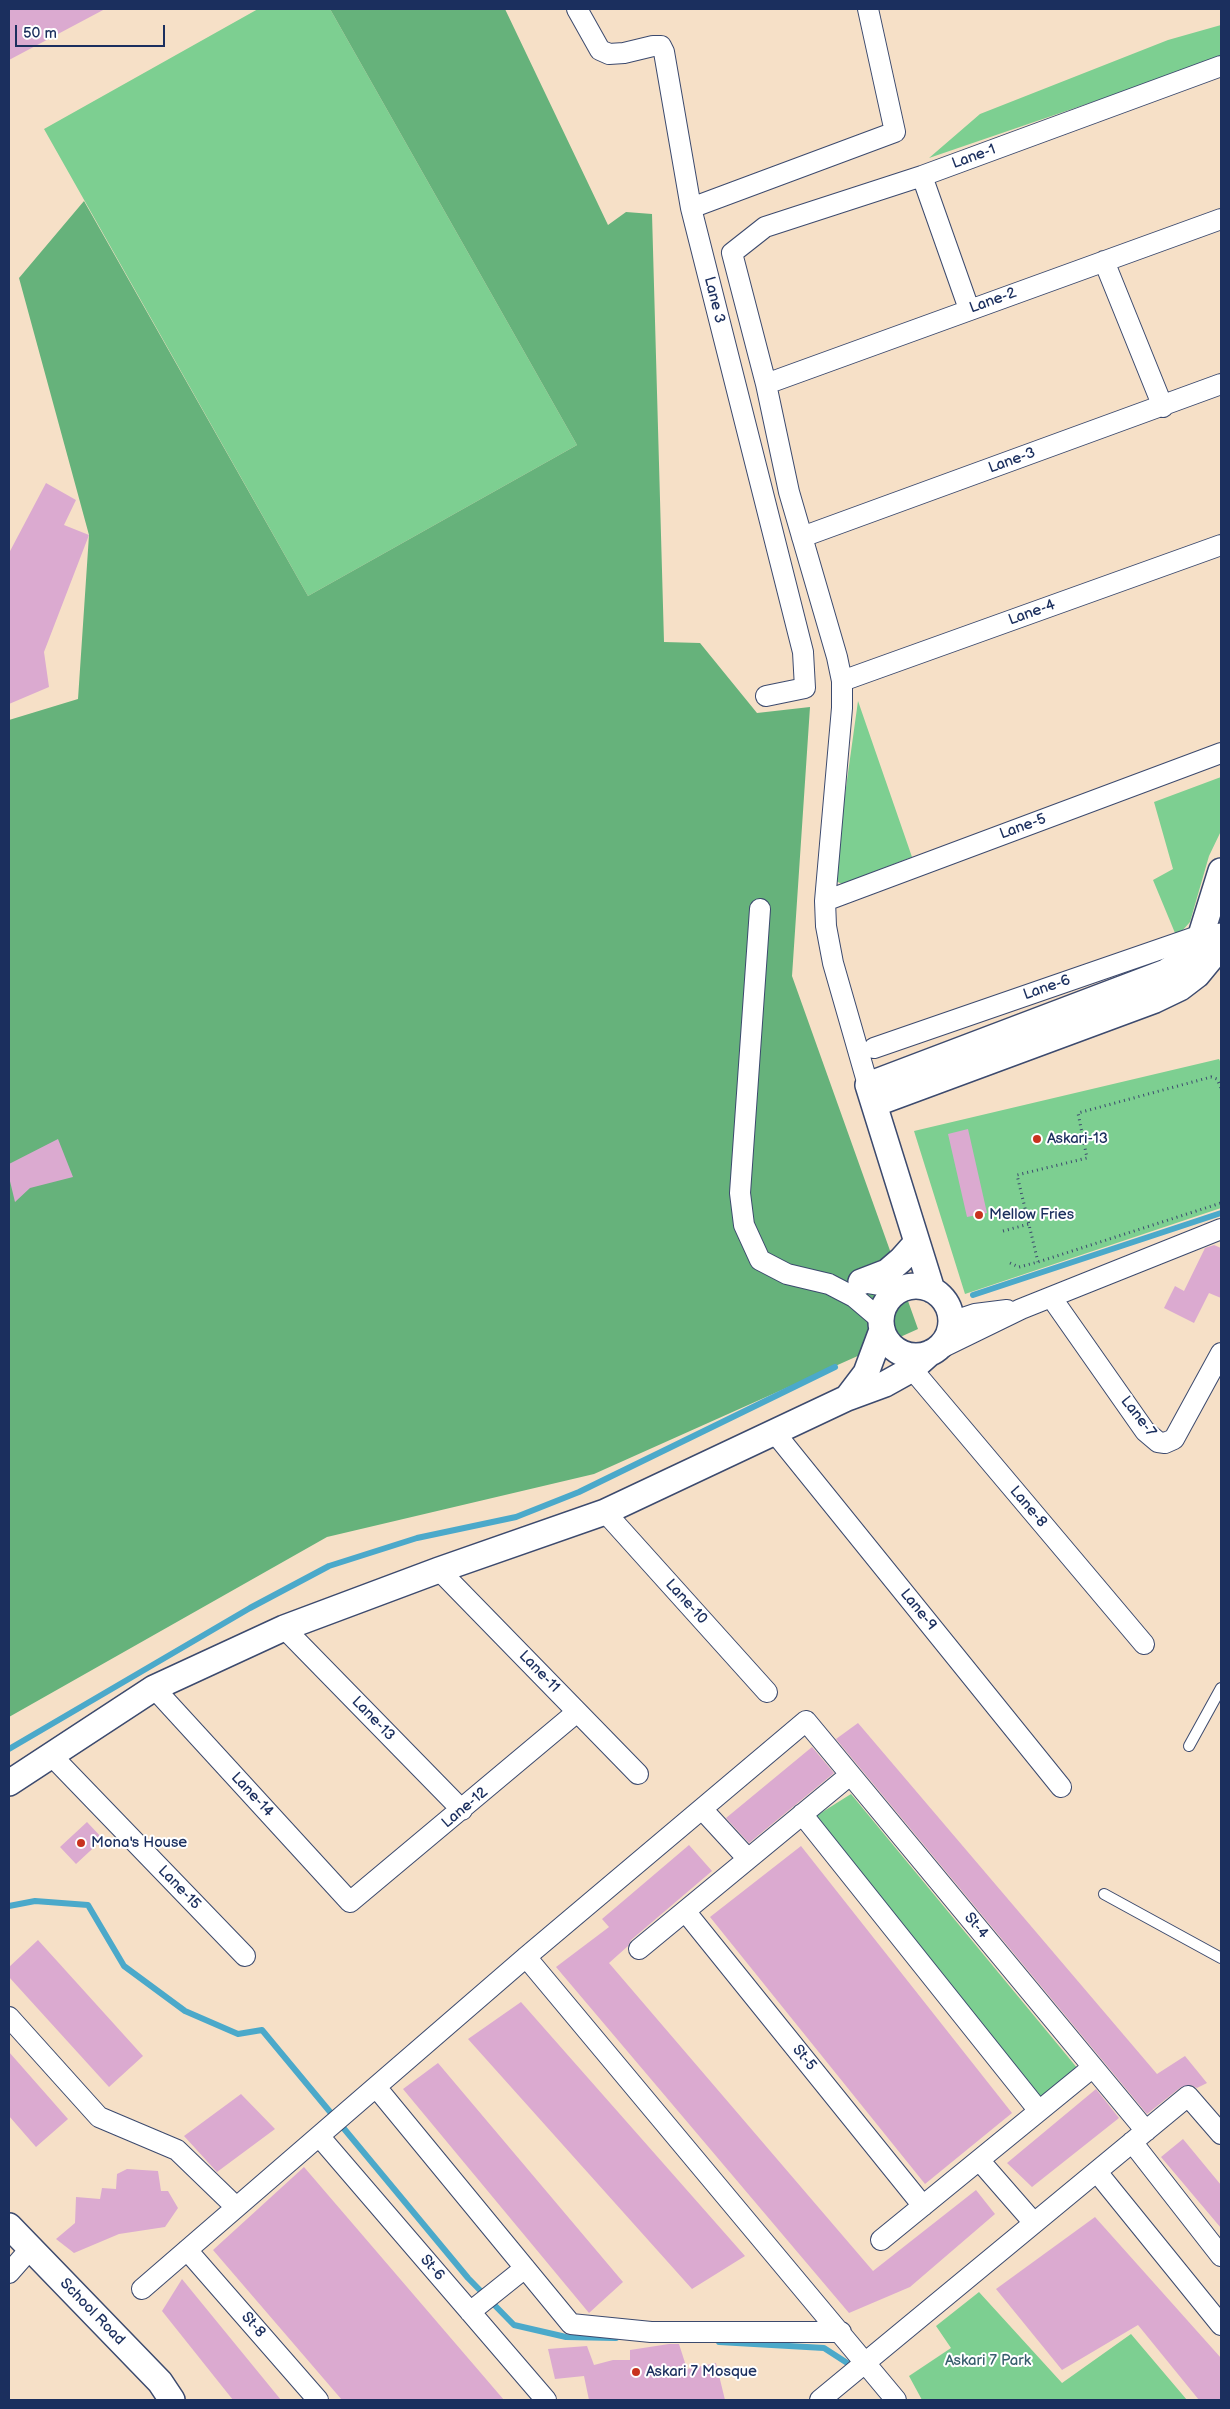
<!DOCTYPE html>
<style>
body{margin:0}
#map{position:relative;width:1230px;height:2409px;overflow:hidden;background:#f6e0c7;font-family:"Balsamiq Sans",sans-serif}
canvas{display:block}
.frame{position:absolute;inset:0;border:10px solid #1b2f5e;pointer-events:none}
.scale{position:absolute;left:15px;top:25px;width:150px;height:22px;box-sizing:border-box;border:2px solid #1b2f5e;border-top:0;padding-left:6px;font-size:15px;line-height:18px;white-space:nowrap;color:#1b2f5e;-webkit-text-stroke:4px #fff;paint-order:stroke}
</style>
<div id="map">
<canvas width="1230" height="2409"></canvas>
<div class="frame"></div>
<div class="scale">50 m</div>
</div>
<script>
const ctx = document.querySelector('canvas').getContext('2d');
ctx.lineJoin = 'round';
function fillPath(path, color) { ctx.fillStyle = color; ctx.fill(path, 'evenodd'); }
const toPath = rows => new Path2D(rows.map(r => 'M' + r).join(''));
function trace(path, color, width, dash) { ctx.strokeStyle = color; ctx.lineWidth = width; ctx.lineCap = dash ? 'butt' : 'round'; ctx.setLineDash(dash || []); ctx.stroke(path); }
function write(font, color, halo, rows, align = 'center') {
  ctx.font = font + ' "Balsamiq Sans",sans-serif'; ctx.lineWidth = 4; ctx.setLineDash([]); ctx.textBaseline = 'middle'; ctx.strokeStyle = halo; ctx.fillStyle = color; for (const [text, x, y, turn = 0] of rows) {
    ctx.save(); ctx.translate(x, y); ctx.rotate((+turn || 0) * Math.PI / 180); ctx.textAlign = isNaN(turn) ? turn : align; if (halo) ctx.strokeText(text, 0, 0); ctx.fillText(text, 0, 0); ctx.restore();
  }
}
fillPath(toPath([
 [258,9,330,9,577,445,308,596,44,129],
 [1221,25,1221,58,929,158,980,114,1168,40],
 [858,701,912,857,842,884,836,881,834,874],
 [1221,777,1221,831,1209,856,1190,922,1182,931,1175,933,1153,880,1173,869,1154,802],
 [1219,1059,1221,1063,1221,1208,965,1294,914,1131],
 [851,1794,1078,2069,1038,2100,816,1816],
 [979,2292,1062,2383,1131,2334,1187,2400,922,2400,909,2376,951,2348,936,2326]
]), '#7dcf91');
fillPath(toPath([
 [330,9,505,9,608,225,626,212,652,214,664,642,700,643,757,713,810,707,792,976,918,1329,594,1474,327,1537,9,1717,9,720,78,699,89,535,19,278,84,201,308,596,577,445]
]), '#66b27b');
trace(toPath([
 [973,1295,1221,1213],
 [9,1749,250,1608,329,1566,417,1538,516,1517,579,1492,835,1367],
 [9,1906,35,1901,88,1905,124,1966,185,2011,238,2034,262,2030,468,2278,514,2325,566,2337,616,2338],
 [719,2342,824,2348,855,2368]
]), '#4ba9ca', 6);
fillPath(toPath([
 [9,9,105,9,9,60],
 [46,483,76,500,64,525,89,535,44,652,49,687,9,704,9,553],
 [968,1129,987,1213,967,1217,948,1134],
 [58,1139,73,1177,30,1188,15,1202,9,1177,9,1164],
 [1214,1245,1221,1248,1221,1298,1209,1293,1194,1323,1164,1308,1175,1286,1184,1291,1205,1248],
 [858,1723,1157,2074,1185,2056,1207,2083,1197,2088,1191,2085,1181,2087,1147,2114,836,1739],
 [812,1747,834,1773,749,1843,726,1818],
 [87,1822,103,1839,76,1864,60,1847],
 [689,1845,712,1871,631,1940,628,1946,609,1963,873,2271,976,2190,995,2214,910,2287,849,2313,556,1967,609,1927,602,1919],
 [801,1846,1012,2113,925,2184,710,1917],
 [38,1940,143,2056,109,2087,9,1977,9,1967],
 [521,2002,745,2256,692,2289,468,2039],
 [9,2052,68,2119,36,2147,9,2116],
 [438,2063,623,2282,589,2313,403,2089],
 [1096,2089,1119,2118,1032,2187,1007,2163],
 [241,2094,275,2129,217,2172,184,2136],
 [1183,2139,1221,2185,1221,2228,1161,2157],
 [304,2167,504,2400,342,2400,213,2250],
 [127,2169,158,2171,161,2191,168,2191,178,2208,165,2227,119,2234,74,2253,56,2239,75,2223,76,2197,100,2199,102,2188,116,2189,117,2174],
 [1095,2217,1221,2358,1221,2400,1199,2400,1138,2325,1062,2370,996,2289],
 [182,2279,281,2400,233,2400,162,2311],
 [669,2344,679,2344,687,2369,716,2363,725,2400,589,2400,584,2376,555,2379,548,2349,587,2346,594,2365,613,2360,630,2360,630,2350]
]), '#dbaad0');
const service = toPath([
 [1189,1746,1221,1688],
 [1104,1894,1221,1958]
]);
const minor = toPath([
 [577,9,600,50,609,54,624,53,653,46,661,46,664,52,691,208],
 [922,176,969,309],
 [1104,261,1163,407],
 [766,384,1221,219],
 [802,537,1221,384],
 [842,681,1221,545],
 [766,696,805,688,803,652,691,208,895,132,868,9],
 [825,901,1221,753],
 [760,909,740,1193,744,1225,760,1260,787,1274,829,1284,854,1297,881,1320],
 [874,1048,1207,933],
 [868,1085,833,963,826,926,825,901,842,708,842,681,837,657,789,492,766,384,732,253,765,227,922,176,1221,66],
 [861,1282,903,1289],
 [1051,1297,1145,1431,1158,1442,1165,1443,1174,1439,1221,1353],
 [951,1322,975,1314,1007,1310],
 [939,1349,1021,1309,1221,1229],
 [912,1369,1144,1644],
 [775,1433,1061,1787],
 [605,1512,767,1692],
 [439,1570,638,1774],
 [284,1628,462,1810],
 [154,1688,350,1902,577,1712],
 [51,1755,245,1956],
 [702,1809,748,1859],
 [802,1814,1039,2111],
 [685,1911,923,2206],
 [639,1949,850,1775],
 [526,1957,896,2400],
 [9,2017,99,2117,177,2150,236,2207],
 [376,2087,571,2324,651,2332,841,2332],
 [319,2136,546,2400],
 [1132,2142,1221,2256],
 [979,2160,1034,2223],
 [1097,2172,1221,2325],
 [881,2240,1093,2067],
 [187,2250,318,2400],
 [9,2273,31,2248],
 [142,2289,526,1957,806,1721,1146,2131],
 [470,2312,525,2268],
 [820,2400,1188,2096,1221,2134]
]);
const tertiary = toPath([
 [874,1104,1155,1000,1180,988,1197,975,1211,958,1221,936],
 [861,1282,887,1272,901,1260,917,1242],
 '881 1321a35 35 0 1 1 70 0a35 35 0 1 1-70 0Z',
 [932,1290,868,1085,1166,972,1187,958,1201,935,1221,871],
 [847,1398,866,1373,882,1330],
 [9,1783,154,1688,284,1628,439,1570,605,1512,847,1398,885,1384,912,1369,930,1353],
 [9,2226,160,2382,172,2400]
]);
trace(service, '#3c4a6e', 12);
trace(minor, '#3c4a6e', 22);
trace(tertiary, '#3c4a6e', 28);
trace(toPath([
 [1003,1231,1029,1224],
 [1038,1262,1017,1175,1087,1158,1078,1113,1211,1077,1217,1079,1221,1088],
 [1010,1263,1019,1267,1038,1262,1221,1203]
]), '#3c4a6e', 3, [1, 4]);
trace(service, '#fff', 10);
trace(minor, '#fff', 20);
trace(tertiary, '#fff', 25);
for (const [x, y, r, color] of [
 [1037,1139,5,"#c8321e"],
 [979,1215,5,"#c8321e"],
 [81,1843,5,"#c8321e"],
 [636,2372,5,"#c8321e"]
]) { const dot = new Path2D(); dot.arc(x, y, r, 0, 2 * Math.PI); ctx.fillStyle = color; ctx.fill(dot); trace(dot, '#fff', 2); }
write('15px', '#1b2f5e', '#fff', [
 ["Lane-1",974,157,-20],
 ["Lane 3",714,300,76],
 ["Lane-2",993,301,-20],
 ["Lane-3",1012,461,-20],
 ["Lane-4",1032,613,-20],
 ["Lane-5",1023,827,-20],
 ["Lane-6",1047,988,-19],
 ["Lane-7",1138,1417,52],
 ["Lane-8",1028,1507,50],
 ["Lane-10",686,1602,48],
 ["Lane-9",918,1610,51],
 ["Lane-11",539,1672,46],
 ["Lane-13",373,1719,46],
 ["Lane-14",252,1795,47],
 ["Lane-12",465,1808,-40],
 ["Lane-15",179,1888,46],
 ["St-4",976,1926,50],
 ["St-5",804,2058,51],
 ["St-6",432,2268,49],
 ["School Road",92,2312,46],
 ["St-8",253,2325,49]
]);
write('15px', '#1b2f5e', '#fff', [
 ["Askari-13",1047,1139],
 ["Mellow Fries",989,1215],
 ["Mona's House",91,1843],
 ["Askari 7 Mosque",646,2372]
], 'left');
write('15px', '#385f6d', '#fff', [
 ["Askari 7 Park",988,2361]
]);
</script>
